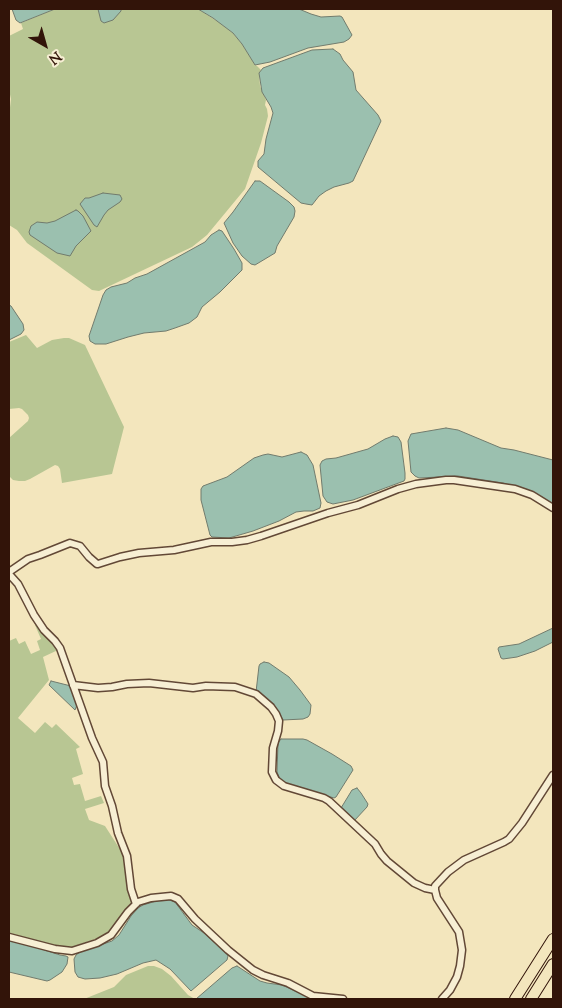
<!DOCTYPE html>
<style>
body{margin:0}
#map{position:relative;width:562px;height:1008px;overflow:hidden;background:#f3e6bd;font-family:"Sorts Mill Goudy",serif}
canvas{display:block}
.frame{position:absolute;inset:0;border:10px solid #321409;pointer-events:none}
.north{position:absolute;left:20px;top:20px;width:50px;height:50px;-webkit-text-stroke:4px #f7efd4;paint-order:stroke;rotate:142deg;font-size:14px;font-weight:700;line-height:20px;text-align:center;color:#321409}
.north::after{content:'';display:block;margin:auto;width:18px;height:22px;background:#321409;clip-path:polygon(50% 0,100% 100%,50% 72%,0 100%)}
</style>
<div id="map">
<canvas width="562" height="1008"></canvas>
<div class="frame"></div>
<div class="north">N</div>
</div>
<script>
const ctx = document.querySelector('canvas').getContext('2d');
ctx.lineJoin = 'round';
function fillPath(path, color) { ctx.fillStyle = color; ctx.fill(path, 'evenodd'); }
const toPath = rows => new Path2D(rows.map(r => 'M' + r).join(''));
function trace(path, color, width, dash) { ctx.strokeStyle = color; ctx.lineWidth = width; ctx.lineCap = dash ? 'butt' : 'round'; ctx.setLineDash(dash || []); ctx.stroke(path); }
fillPath(toPath([
 [55,9,98,9,101,21,121,11,121,9,198,9,220,23,233,33,242,44,255,65,257,66,261,70,259,73,260,86,266,100,265,105,267,109,268,116,261,143,245,189,207,235,192,247,99,291,92,290,27,243,17,230,9,225,9,116,11,99,9,90,9,36,23,29,21,23],
 [26,335,37,348,52,340,64,338,69,338,85,345,124,427,112,474,62,483,60,469,58,466,55,465,30,479,25,481,19,481,13,480,9,476,9,438,28,421,29,418,28,415,22,409,19,408,9,409,9,342],
 [37,624,57,646,58,650,43,657,49,680,18,718,35,733,45,722,52,728,56,724,80,747,76,749,83,774,72,778,74,785,80,784,85,801,101,796,104,803,85,809,89,820,105,826,125,857,132,903,111,930,98,938,72,947,65,948,9,933,9,641,16,638,19,644,25,641,31,654,40,650,37,641,41,639,35,625],
 [148,966,154,966,162,969,171,976,188,995,195,999,84,999,114,987,126,975]
]), '#b8c693');
const water = toPath([
 [12,9,55,9,20,23,16,20,12,9],
 [98,9,121,9,121,11,113,20,104,23,101,21,98,9],
 [198,9,299,9,311,14,321,17,340,16,342,17,352,35,349,39,344,42,308,48,270,62,255,65,242,44,233,33,213,18,198,9],
 [333,49,340,54,343,60,353,72,356,90,378,115,381,121,353,181,349,183,334,187,326,191,319,196,312,205,306,204,301,203,258,167,258,161,264,154,266,139,273,113,271,107,262,92,259,73,263,68,312,50,333,49],
 [255,181,260,181,289,202,294,207,295,211,294,217,277,246,275,253,255,265,251,264,242,256,233,243,224,223,233,212,255,181],
 [103,193,120,195,122,199,120,202,108,210,104,215,97,227,94,225,80,204,85,198,89,198,103,193],
 [76,210,78,211,83,216,91,231,76,246,70,256,57,253,30,235,29,232,31,226,37,222,47,223,55,221,76,210],
 [219,230,222,231,234,249,242,263,242,270,220,292,202,307,197,317,189,323,175,328,166,331,144,333,128,337,106,344,95,344,90,341,89,336,103,295,106,290,111,287,127,283,135,278,147,274,205,242,211,235,219,230],
 [9,305,11,306,23,324,24,330,21,334,9,340,9,305],
 [446,428,458,430,501,448,514,450,553,460,553,506,535,493,503,483,458,476,419,478,415,476,411,472,408,441,411,434,446,428],
 [393,436,398,437,401,442,405,473,405,479,404,481,353,500,333,504,327,502,323,496,320,465,322,461,326,459,336,458,368,449,385,439,393,436],
 [301,452,307,455,313,465,321,503,320,508,313,511,304,511,296,512,279,521,253,531,229,538,212,537,210,535,201,500,201,489,203,486,227,477,254,458,263,455,268,454,282,457,301,452],
 [553,628,553,642,535,651,517,657,503,659,501,658,498,649,499,647,519,644,553,628],
 [264,662,269,663,289,677,300,690,311,705,310,714,308,717,303,719,283,720,256,692,259,666,260,664,264,662],
 [51,681,71,686,77,705,75,710,49,685,51,681],
 [281,739,303,739,307,740,332,754,351,766,353,770,336,797,334,798,282,782,279,777,277,772,278,743,281,739],
 [357,788,361,793,368,804,367,807,354,821,341,808,352,790,357,788],
 [163,899,170,900,175,902,192,925,204,933,227,954,228,956,227,960,191,991,170,969,156,960,143,963,117,974,100,978,85,979,78,977,75,972,74,959,76,955,80,952,112,941,119,935,131,916,138,908,143,905,163,899],
 [9,940,29,945,60,955,66,956,68,957,67,964,62,972,50,980,47,981,9,972,9,940],
 [237,966,260,981,267,983,282,985,313,999,196,999,232,968,237,966]
]);
fillPath(water, '#9bc0af');
trace(water, '#717b6d', 1);
const minor = toPath([
 [9,572,28,559,40,555,70,543,80,546,89,557,97,564,98,564,120,557,139,553,174,550,211,542,232,542,247,540,261,536,328,513,358,505,398,489,416,484,446,480,454,480,515,489,532,495,553,508],
 [9,574,18,584,34,615,44,630,55,641,60,648,92,738,103,762,105,786,112,806,118,833,127,856,131,889,136,904],
 [73,685,98,688,112,687,127,684,149,683,193,688,206,686,235,687,256,694,271,707,276,714,279,721,278,731,273,748,272,772,276,780,284,786,324,798,329,801,375,844,381,854,387,861,414,883,425,888,435,890],
 [9,937,55,949,72,951,97,943,111,935,128,912,138,902,151,898,171,896,178,899,195,919,228,950,253,970,263,975,288,983,313,996,343,999],
 [442,999,450,990,457,977,460,966,462,950,459,932,437,898,435,890,435,886,448,872,464,860,504,842,509,839,522,823,553,775]
]);
const highway = toPath([
 [515,999,553,939],
 [531,999,553,964]
]);
trace(minor, '#624836', 9);
trace(highway, '#321409', 12);
trace(minor, '#f7efd4', 6);
trace(highway, '#f3e6bd', 10);
</script>
